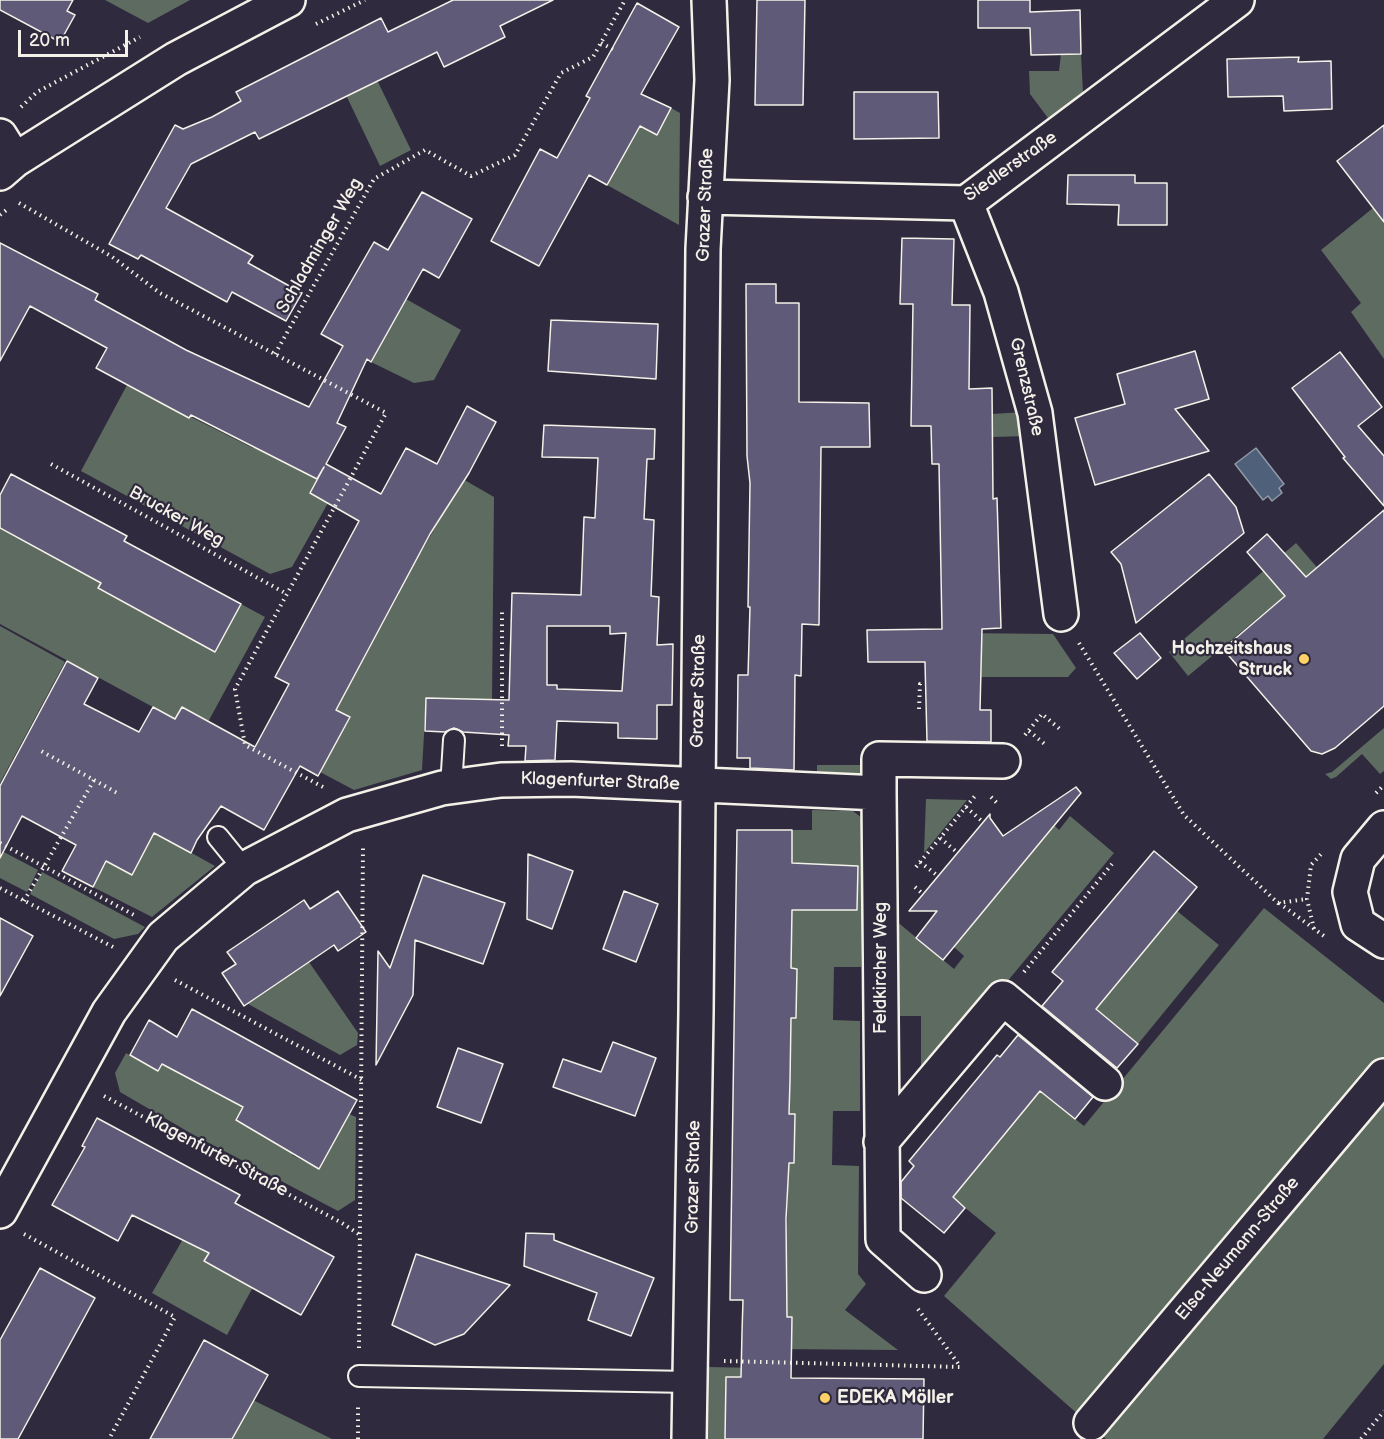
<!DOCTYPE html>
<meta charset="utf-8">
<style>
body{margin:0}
#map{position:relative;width:1384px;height:1439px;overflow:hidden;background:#2f2a3d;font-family:"Balsamiq Sans",sans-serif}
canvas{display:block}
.scale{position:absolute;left:18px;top:30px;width:110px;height:27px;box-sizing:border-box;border:3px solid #f4f1e8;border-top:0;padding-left:8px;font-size:18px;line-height:21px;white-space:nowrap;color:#f4f1e8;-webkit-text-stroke:4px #2f2a3d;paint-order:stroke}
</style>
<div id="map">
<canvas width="1384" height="1439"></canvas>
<div class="scale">20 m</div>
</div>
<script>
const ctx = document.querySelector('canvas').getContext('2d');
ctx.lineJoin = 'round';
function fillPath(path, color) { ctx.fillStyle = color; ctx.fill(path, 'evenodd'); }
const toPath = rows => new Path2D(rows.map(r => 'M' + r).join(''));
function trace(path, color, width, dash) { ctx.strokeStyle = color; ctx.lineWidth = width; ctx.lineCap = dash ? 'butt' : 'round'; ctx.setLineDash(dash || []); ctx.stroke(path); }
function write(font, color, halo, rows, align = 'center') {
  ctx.font = font + ' "Balsamiq Sans",sans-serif'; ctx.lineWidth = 4.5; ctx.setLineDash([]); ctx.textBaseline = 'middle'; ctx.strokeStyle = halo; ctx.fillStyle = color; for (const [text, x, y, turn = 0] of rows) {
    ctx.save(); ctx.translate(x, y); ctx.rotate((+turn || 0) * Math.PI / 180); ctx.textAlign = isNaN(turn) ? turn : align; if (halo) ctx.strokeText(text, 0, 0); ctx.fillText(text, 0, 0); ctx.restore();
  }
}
fillPath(toPath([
 [105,0,190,0,148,23],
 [1061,54,1081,54,1083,93,1048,118,1030,94,1029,71,1059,71],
 [377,80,411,150,380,166,346,95],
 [671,108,680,113,679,225,607,185,639,126,657,134],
 [1373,208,1384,222,1384,359,1351,312,1361,303,1321,250],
 [406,299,461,330,434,380,414,383,371,362],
 [127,385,253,448,255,445,318,479,328,503,292,567,270,574,81,471],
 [1023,412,1027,436,993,437,992,414],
 [442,467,494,497,492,700,426,699,422,770,354,790,320,772,350,718,336,710,399,594,377,582,397,546,418,557,442,516],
 [0,528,101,583,98,589,215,652,241,604,265,617,208,722,182,707,175,719,0,624],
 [1296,543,1384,645,1306,578,1188,676,1169,652],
 [0,626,65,662,0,783],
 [960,633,1053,634,1076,668,1068,677,981,677,982,646,960,645],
 [1384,728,1384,771,1380,774,1362,754,1336,777,1331,779,1325,774,1332,772],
 [817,765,865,765,860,776,817,780],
 [926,799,967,800,924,853],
 [812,810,853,811,862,818,864,824,861,967,834,967,833,1020,860,1021,860,1111,833,1111,832,1165,859,1166,858,1274,866,1284,845,1310,898,1350,775,1349,786,1300,788,1163,794,1162,795,1114,789,1114,790,1018,796,1018,797,1002,797,969,791,968,792,830,812,830],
 [1070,816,1114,853,932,1072,921,1071,921,1016,894,1016,895,920,954,969,964,956,954,947,1054,825,1059,830],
 [154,832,215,866,152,917,93,887,106,861,132,875],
 [0,850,38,870,27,892,0,878],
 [42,872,145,927,138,934,114,939,30,894],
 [1264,908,1384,1003,1384,1364,1323,1439,1106,1439,944,1296,996,1233,952,1197,1040,1091,1084,1126],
 [1177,911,1219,945,1138,1044,1096,1009],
 [309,962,358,1033,357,1045,340,1055,241,1000,259,996],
 [126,1053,158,1071,163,1063,243,1107,236,1121,265,1136,299,1140,292,1155,319,1169,349,1114,356,1117,355,1200,338,1211,192,1134,120,1092,115,1073],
 [183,1239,209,1253,204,1262,253,1287,227,1335,152,1293],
 [709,1367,761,1368,759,1378,726,1377,725,1439,708,1439],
 [253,1400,332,1439,232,1439]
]), '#5d6b61');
const water = toPath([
 [1256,448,1284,484,1279,488,1282,493,1272,501,1268,496,1263,500,1235,464,1256,448]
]);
fillPath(water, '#4f607a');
trace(water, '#919aa6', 1.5);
const building = toPath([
 [0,0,73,0,67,11,75,15,60,42,0,10,0,0],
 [453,0,553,0,500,26,505,37,444,67,437,52,259,139,255,132,191,164,166,208,253,256,248,263,302,293,286,321,232,292,227,302,141,255,138,259,109,244,175,125,183,129,212,117,241,101,236,92,381,18,388,32,453,0],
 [757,0,805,0,803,105,755,105,757,0],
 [978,0,1030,0,1030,12,1080,10,1081,54,1031,55,1030,28,978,28,978,0],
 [637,3,679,27,641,94,671,108,657,135,640,126,607,185,589,175,539,266,491,241,540,149,557,158,590,98,586,96,637,3],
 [1299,57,1298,62,1331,61,1332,109,1284,111,1283,96,1228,97,1227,59,1299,57],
 [854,92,938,92,939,138,854,139,854,92],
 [1384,125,1384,222,1337,161,1384,125],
 [1068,175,1135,175,1135,183,1167,183,1167,225,1118,225,1119,205,1067,204,1068,175],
 [422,192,472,219,439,278,423,269,371,362,367,359,337,423,346,427,326,464,381,494,406,448,437,464,467,406,496,422,469,473,430,534,336,710,350,717,318,776,300,766,264,830,221,806,197,840,191,853,154,833,132,875,106,861,93,887,62,871,76,845,22,816,0,858,0,786,67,661,98,678,84,704,139,732,153,707,175,719,182,707,255,747,289,684,275,677,359,521,310,493,324,467,317,479,191,415,189,418,96,368,107,348,30,306,0,361,0,243,98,294,95,300,186,350,309,407,343,346,321,334,374,242,388,250,422,192],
 [902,238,954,239,952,305,970,305,969,389,992,388,993,499,997,498,1001,628,982,629,980,710,991,710,991,742,927,741,925,662,868,662,867,630,942,629,939,464,932,464,931,426,911,426,913,304,900,304,902,238],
 [746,284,776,284,776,303,799,303,799,402,869,403,870,447,821,447,819,625,802,624,801,676,795,675,794,770,750,768,750,758,737,758,738,675,748,675,750,607,748,607,750,483,747,456,746,284],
 [551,320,658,324,656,379,548,371,551,320],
 [1195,351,1209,399,1175,409,1209,451,1095,485,1075,418,1125,404,1117,374,1195,351],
 [1340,352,1382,407,1358,426,1384,456,1384,506,1343,458,1345,457,1292,388,1340,352],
 [544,425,655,429,654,459,647,459,644,519,654,520,651,596,659,597,657,645,673,644,672,705,657,705,657,739,618,738,618,723,557,721,555,760,525,761,526,746,508,746,509,735,463,732,454,728,445,732,425,731,426,698,509,700,512,593,581,595,584,517,595,518,598,458,542,457,544,425],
 [547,626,610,626,610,634,626,633,622,691,557,689,557,685,547,685,547,626],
 [11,474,127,536,124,541,241,604,215,652,98,588,101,583,0,528,0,495,11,474],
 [1209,474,1236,507,1244,533,1136,623,1121,564,1111,552,1209,474],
 [1384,510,1384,706,1335,748,1322,754,1311,751,1223,649,1285,596,1247,552,1267,534,1306,577,1384,510],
 [1140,633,1161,658,1137,679,1114,653,1140,633],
 [1076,787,1081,793,943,960,916,938,937,911,909,911,990,814,990,818,1003,836,1076,787],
 [737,830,792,830,792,863,858,866,857,910,792,910,791,968,797,969,796,1018,791,1018,790,1081,789,1114,795,1114,794,1163,789,1163,786,1219,787,1317,792,1317,791,1378,924,1379,923,1439,725,1439,726,1377,741,1377,742,1332,743,1300,730,1300,737,830],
 [1154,851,1197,887,1096,1009,1138,1044,1117,1068,1042,1006,1063,981,1052,972,1154,851],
 [528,854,573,871,552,929,527,919,528,854],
 [423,875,505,903,483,964,415,940,413,995,376,1065,378,951,390,968,423,875],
 [338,891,366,932,338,951,334,945,244,1006,222,973,236,964,227,952,304,900,310,909,338,891],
 [624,891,658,904,636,962,603,949,624,891],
 [0,918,33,936,0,996,0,918],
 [192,1009,357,1100,319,1169,236,1120,243,1107,162,1064,158,1071,130,1055,149,1020,177,1037,192,1009],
 [1018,1035,1093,1097,1075,1119,1040,1091,953,1197,965,1208,944,1233,901,1198,901,1182,914,1166,909,1161,997,1055,1000,1057,1018,1035],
 [613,1042,656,1058,635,1116,553,1087,563,1059,601,1072,613,1042],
 [458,1048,503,1064,481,1123,437,1107,458,1048],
 [97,1118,240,1195,235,1203,334,1257,301,1315,204,1261,209,1253,132,1215,118,1241,52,1205,85,1147,82,1146,97,1118],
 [526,1233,554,1234,554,1240,654,1278,631,1336,588,1320,597,1293,524,1266,526,1233],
 [416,1254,510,1285,464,1334,435,1345,392,1325,416,1254],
 [40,1268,95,1298,18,1439,0,1439,0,1340,40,1268],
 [204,1340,268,1375,232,1439,150,1439,204,1340]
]);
fillPath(building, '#5e5a77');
trace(building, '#f4f1e8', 1.5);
const lane = toPath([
 [451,787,454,740],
 [218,837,244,869],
 [359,1376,690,1382]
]);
const street = toPath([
 [0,136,15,160],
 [0,173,15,160,176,59,288,0],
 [705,197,966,203,1237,0],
 [966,203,1001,292,1035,413,1061,614],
 [879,793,879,759,1003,761],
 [1384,828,1358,859,1350,892,1358,924,1384,941],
 [881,1142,1003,998,1105,1083],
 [0,1211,109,1012,163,937,244,869,347,815,442,788,501,780,571,779,879,793,883,1239,924,1275],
 [1091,1423,1384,1076],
 [689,1439,696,1012,703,249,712,80,709,0]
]);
trace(lane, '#f4f1e8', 24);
trace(street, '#f4f1e8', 38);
trace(toPath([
 [316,24,365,0],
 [601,43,614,50],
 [21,107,37,92,140,37],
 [19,203,111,256,160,293,386,413,235,689,245,745,323,787],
 [0,215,9,208],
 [275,354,374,179,425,150,471,176,515,155,561,73,593,57,625,0],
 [51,464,287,594],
 [1079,643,1184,815,1278,903,1307,899],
 [919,709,920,684,925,684],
 [1029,731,1047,746],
 [1025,735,1042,714,1061,730],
 [502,746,502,610],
 [94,780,119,794],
 [1376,793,1384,785],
 [991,797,998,804],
 [966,807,983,822],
 [940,838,958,853],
 [0,843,136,916],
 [920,862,938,876],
 [916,867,975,796],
 [915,887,923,894],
 [0,888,113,947],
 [24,901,94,780,41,751],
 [1279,903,1324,936],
 [1314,929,1307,899,1311,865,1323,852],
 [1024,972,1112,864],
 [175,980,362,1080],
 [104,1096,342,1223,360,1235],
 [24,1234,175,1317,109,1439],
 [918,1309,960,1366],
 [359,1348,363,846],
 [724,1361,960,1367],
 [358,1439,358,1404],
 [1361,1439,1384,1411]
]), '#f4f1e8', 4, [1.5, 4.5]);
trace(lane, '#2f2a3d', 20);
trace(street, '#2f2a3d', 33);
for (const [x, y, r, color] of [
 [1304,659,6,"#ffd166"],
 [825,1398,6,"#ffd166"]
]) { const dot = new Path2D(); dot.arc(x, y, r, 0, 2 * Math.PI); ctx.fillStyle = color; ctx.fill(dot); trace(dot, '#2f2a3d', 2); }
write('18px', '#f4f1e8', '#2f2a3d', [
 ["Siedlerstraße",1011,167,-35],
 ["Grazer Straße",706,205,-88],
 ["Schladminger Weg",320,246,-60],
 ["Grenzstraße",1026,387,77],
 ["Brucker Weg",176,517,29],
 ["Grazer Straße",699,691,-89],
 ["Klagenfurter Straße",600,782,2],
 ["Feldkircher Weg",881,968,-90],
 ["Klagenfurter Straße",216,1155,28],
 ["Grazer Straße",694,1177,-89],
 ["Elsa-Neumann-Straße",1238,1249,-50]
]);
write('bold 18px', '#f4f1e8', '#2f2a3d', [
 ["Hochzeitshaus",1292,649],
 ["Struck",1292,670],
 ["EDEKA Möller",837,1398,"left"]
], 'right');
</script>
